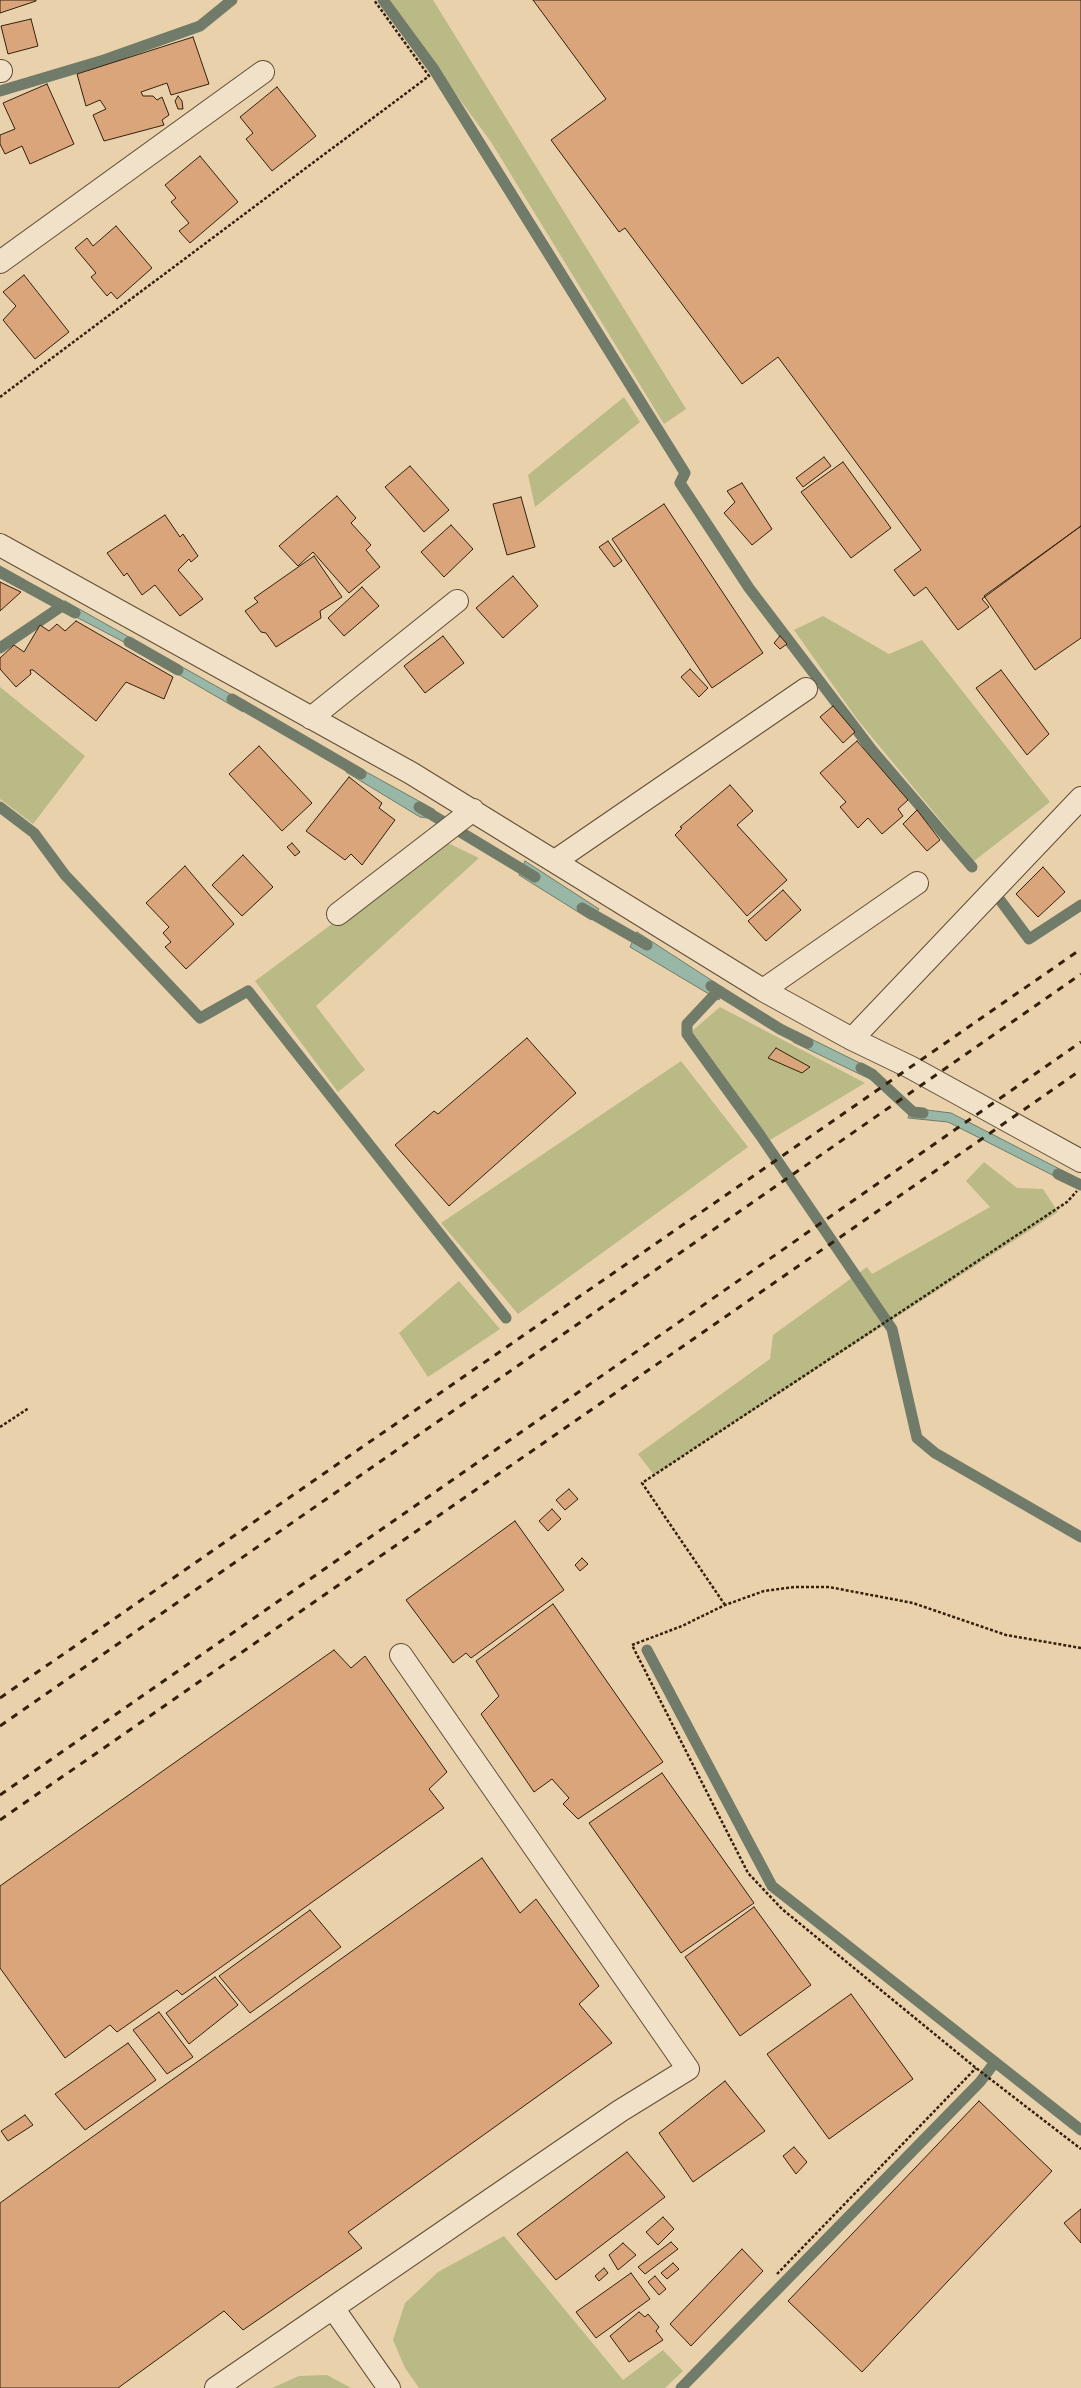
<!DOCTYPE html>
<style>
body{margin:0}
canvas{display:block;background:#e9d1ac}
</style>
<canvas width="1081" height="2388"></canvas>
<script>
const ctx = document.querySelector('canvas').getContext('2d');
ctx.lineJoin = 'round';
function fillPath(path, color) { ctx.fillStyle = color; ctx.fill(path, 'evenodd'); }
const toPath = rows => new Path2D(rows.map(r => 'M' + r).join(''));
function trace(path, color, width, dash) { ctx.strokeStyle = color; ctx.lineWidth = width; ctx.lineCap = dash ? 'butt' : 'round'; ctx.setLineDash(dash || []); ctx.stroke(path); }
fillPath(toPath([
 [387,0,433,0,686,409,664,424,491,142],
 [624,397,640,422,535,507,528,475],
 [823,616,889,654,922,640,1050,802,974,861,857,719,794,630],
 [0,687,85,756,33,824,0,799],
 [444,841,479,858,316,1006,365,1070,338,1092,255,981],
 [720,1007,865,1083,770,1140,692,1031],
 [681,1061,748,1147,518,1314,441,1223],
 [984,1162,1017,1188,1043,1189,1058,1212,654,1475,638,1454,770,1359,773,1335,867,1267,872,1274,990,1207,966,1181],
 [459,1281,500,1329,428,1377,399,1333],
 [504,2236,623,2380,663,2350,683,2371,665,2388,419,2388,405,2368,393,2340,405,2303,438,2272],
 [327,2375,351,2388,272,2388,299,2376]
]), '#baba87');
const water = toPath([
 [0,566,25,580,21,589,0,578,0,566],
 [65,601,143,645,141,651,61,609,65,601],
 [168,659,246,703,243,712,164,666,168,659],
 [350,763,435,810,427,818,420,817,346,772,350,763],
 [525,861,599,909,591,920,519,875,525,861],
 [637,932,725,989,719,1000,630,947,637,932],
 [797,1032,876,1071,872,1080,793,1042,797,1032],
 [911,1108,951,1113,1075,1177,1070,1184,948,1122,908,1118,911,1108]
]);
fillPath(water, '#98b7a7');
trace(water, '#707b69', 1);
trace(toPath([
 [383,0,433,68,685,473,680,483,749,588,872,750,972,867],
 [0,91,104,60,200,26,232,0],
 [0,572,75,613],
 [129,642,178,670],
 [0,648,62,606],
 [232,699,361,774],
 [0,807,34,833,65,875,200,1018,248,991,506,1318],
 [419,807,535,877],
 [1000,900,1029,939,1081,905],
 [582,908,647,945],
 [711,986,780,1029,808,1043],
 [718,991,687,1024,687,1034,760,1135,892,1329,917,1438,935,1453,1081,1537],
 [861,1068,872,1074,913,1112,923,1113],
 [1058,1174,1081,1185],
 [647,1650,772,1886,1081,2130],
 [681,2388,980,2082,995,2062]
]), '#707b69', 11);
const building = toPath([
 [0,0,36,0,36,1,0,13,0,0],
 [533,0,1081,0,1081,526,982,599,989,607,958,630,926,587,914,596,894,570,921,550,778,357,742,384,625,228,619,232,551,140,606,99,533,0],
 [31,19,38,46,8,54,1,26,31,19],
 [193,37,209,84,171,95,167,83,141,92,143,96,153,96,157,100,162,97,169,115,162,120,164,125,104,141,93,115,106,109,100,100,86,106,77,74,193,37],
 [47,84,74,144,30,164,22,146,5,154,0,144,0,135,15,129,3,103,47,84],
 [277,87,316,136,272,171,246,139,253,133,240,117,277,87],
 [178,96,182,101,183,109,178,109,175,101,178,96],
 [200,156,238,202,190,243,179,231,189,223,171,202,176,198,165,185,200,156],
 [116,226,152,268,117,299,111,292,107,296,91,277,96,273,75,248,87,238,93,246,116,226],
 [24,275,69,332,35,359,3,320,16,306,3,292,24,275],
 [824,457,831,466,803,487,796,478,824,457],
 [843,462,891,528,851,558,801,492,843,462],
 [410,466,449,510,424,532,385,487,410,466],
 [742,483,772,529,752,545,724,513,735,502,727,491,742,483],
 [337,496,356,518,351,523,371,545,366,550,380,567,349,593,313,552,298,566,279,546,337,496],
 [521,497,535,547,507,555,493,504,521,497],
 [664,504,763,653,712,688,612,539,664,504],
 [165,515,180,537,183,534,198,556,191,562,189,559,178,570,203,599,180,616,155,585,142,595,127,573,124,576,107,553,165,515],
 [451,525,473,549,444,577,421,552,451,525],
 [1081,526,1081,638,1035,670,984,596,1081,526],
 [608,541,622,561,614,567,599,547,608,541],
 [314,556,342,597,320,611,321,618,276,647,266,633,261,632,245,611,258,602,254,598,314,556],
 [513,576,538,606,503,638,476,608,513,576],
 [0,582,21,592,0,611,0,582],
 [362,587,379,606,344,636,328,618,362,587],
 [76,621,173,677,164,699,126,682,96,721,33,670,30,670,31,674,16,687,0,669,0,658,14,645,24,652,40,625,49,631,57,624,65,631,76,621],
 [443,636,464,663,425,693,404,666,443,636],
 [780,636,787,644,780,649,774,643,780,636],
 [690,669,708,688,699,697,681,677,690,669],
 [1001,670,1049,734,1027,755,976,688,1001,670],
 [833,706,855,732,843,743,820,717,833,706],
 [857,741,908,800,898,809,903,816,882,834,868,818,858,828,840,807,846,802,820,773,857,741],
 [259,746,312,803,282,831,229,774,259,746],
 [349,777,382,803,379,808,395,820,362,865,351,854,345,860,306,831,349,777],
 [730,785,753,811,737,825,787,880,747,916,675,835,682,828,680,827,730,785],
 [917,810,940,840,927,851,903,824,917,810],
 [292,843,300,852,295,856,287,847,292,843],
 [243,855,273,887,242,916,212,885,243,855],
 [185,866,234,924,186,969,165,947,171,942,163,933,169,927,146,903,185,866],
 [1043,867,1065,892,1038,917,1016,894,1043,867],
 [783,890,801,910,766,941,748,921,783,890],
 [527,1038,576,1093,449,1206,395,1145,434,1111,438,1114,527,1038],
 [776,1048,810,1067,802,1073,768,1058,776,1048],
 [569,1489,578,1499,565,1510,556,1500,569,1489],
 [552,1509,561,1519,548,1531,539,1521,552,1509],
 [515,1521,564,1590,471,1658,466,1653,453,1663,406,1600,515,1521],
 [582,1558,588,1564,580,1571,575,1565,582,1558],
 [553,1604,663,1762,578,1819,563,1804,569,1798,552,1779,534,1792,481,1714,499,1696,476,1661,553,1604],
 [334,1650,351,1668,365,1656,447,1772,429,1789,444,1808,182,1995,177,1990,117,2032,110,2025,65,2058,0,1968,0,1886,334,1650],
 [662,1773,754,1903,681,1953,589,1823,662,1773],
 [482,1858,520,1913,536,1899,599,1986,579,2004,612,2043,348,2232,362,2248,243,2330,224,2311,118,2388,0,2388,0,2203,482,1858],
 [754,1907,811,1985,740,2036,685,1957,754,1907],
 [310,1910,341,1947,250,2013,219,1976,310,1910],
 [215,1977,238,2005,189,2044,166,2013,215,1977],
 [851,1994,913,2079,829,2139,767,2054,851,1994],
 [159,2012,193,2057,167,2074,133,2030,159,2012],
 [128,2043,156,2080,85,2130,55,2094,128,2043],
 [725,2081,765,2131,693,2182,659,2133,725,2081],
 [979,2101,1052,2171,862,2372,788,2301,979,2101],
 [25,2115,33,2125,8,2141,1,2131,25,2115],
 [794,2147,807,2162,796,2174,783,2156,794,2147],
 [627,2152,665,2197,556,2280,517,2234,627,2152],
 [1081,2209,1081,2243,1064,2223,1081,2209],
 [663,2217,674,2229,658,2245,646,2232,663,2217],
 [671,2242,678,2249,645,2274,638,2267,671,2242],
 [623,2243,636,2255,618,2270,609,2255,623,2243],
 [742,2249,763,2271,691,2346,670,2324,742,2249],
 [673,2263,679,2269,667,2279,661,2273,673,2263],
 [604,2268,608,2273,599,2281,595,2276,604,2268],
 [631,2273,650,2299,596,2338,576,2312,631,2273],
 [655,2276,666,2289,659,2295,648,2282,655,2276],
 [639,2312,645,2317,648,2314,659,2327,656,2331,663,2340,629,2362,610,2336,639,2312]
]);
fillPath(building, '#dba57c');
trace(building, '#33210d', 1);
const minor = toPath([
 [0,71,1,71],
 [0,262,263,72],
 [0,545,411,773,763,990,852,1039,910,1067,1081,1161],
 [311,718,457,601],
 [555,861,806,689],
 [338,914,473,810],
 [763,990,917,883],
 [852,1039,1081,798],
 [333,2308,389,2388],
 [216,2388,620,2111,688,2069,401,1655]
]);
trace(minor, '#604d35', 24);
trace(toPath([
 [0,397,429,76,374,0],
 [0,1427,29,1408],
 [725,1605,642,1483,1067,1202,1077,1191],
 [1081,1648,1006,1635,913,1603,829,1587,794,1587,764,1591,725,1605,682,1626,632,1645,748,1873,782,1909,976,2068,1081,2149],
 [777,2274,976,2068]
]), '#33210d', 2.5, [3, 2]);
trace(minor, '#f1e1c9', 22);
trace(toPath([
 [0,1698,1081,949],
 [0,1726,1081,974],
 [0,1795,1081,1042],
 [0,1820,1081,1070]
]), '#33210d', 3, [7, 7]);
</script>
